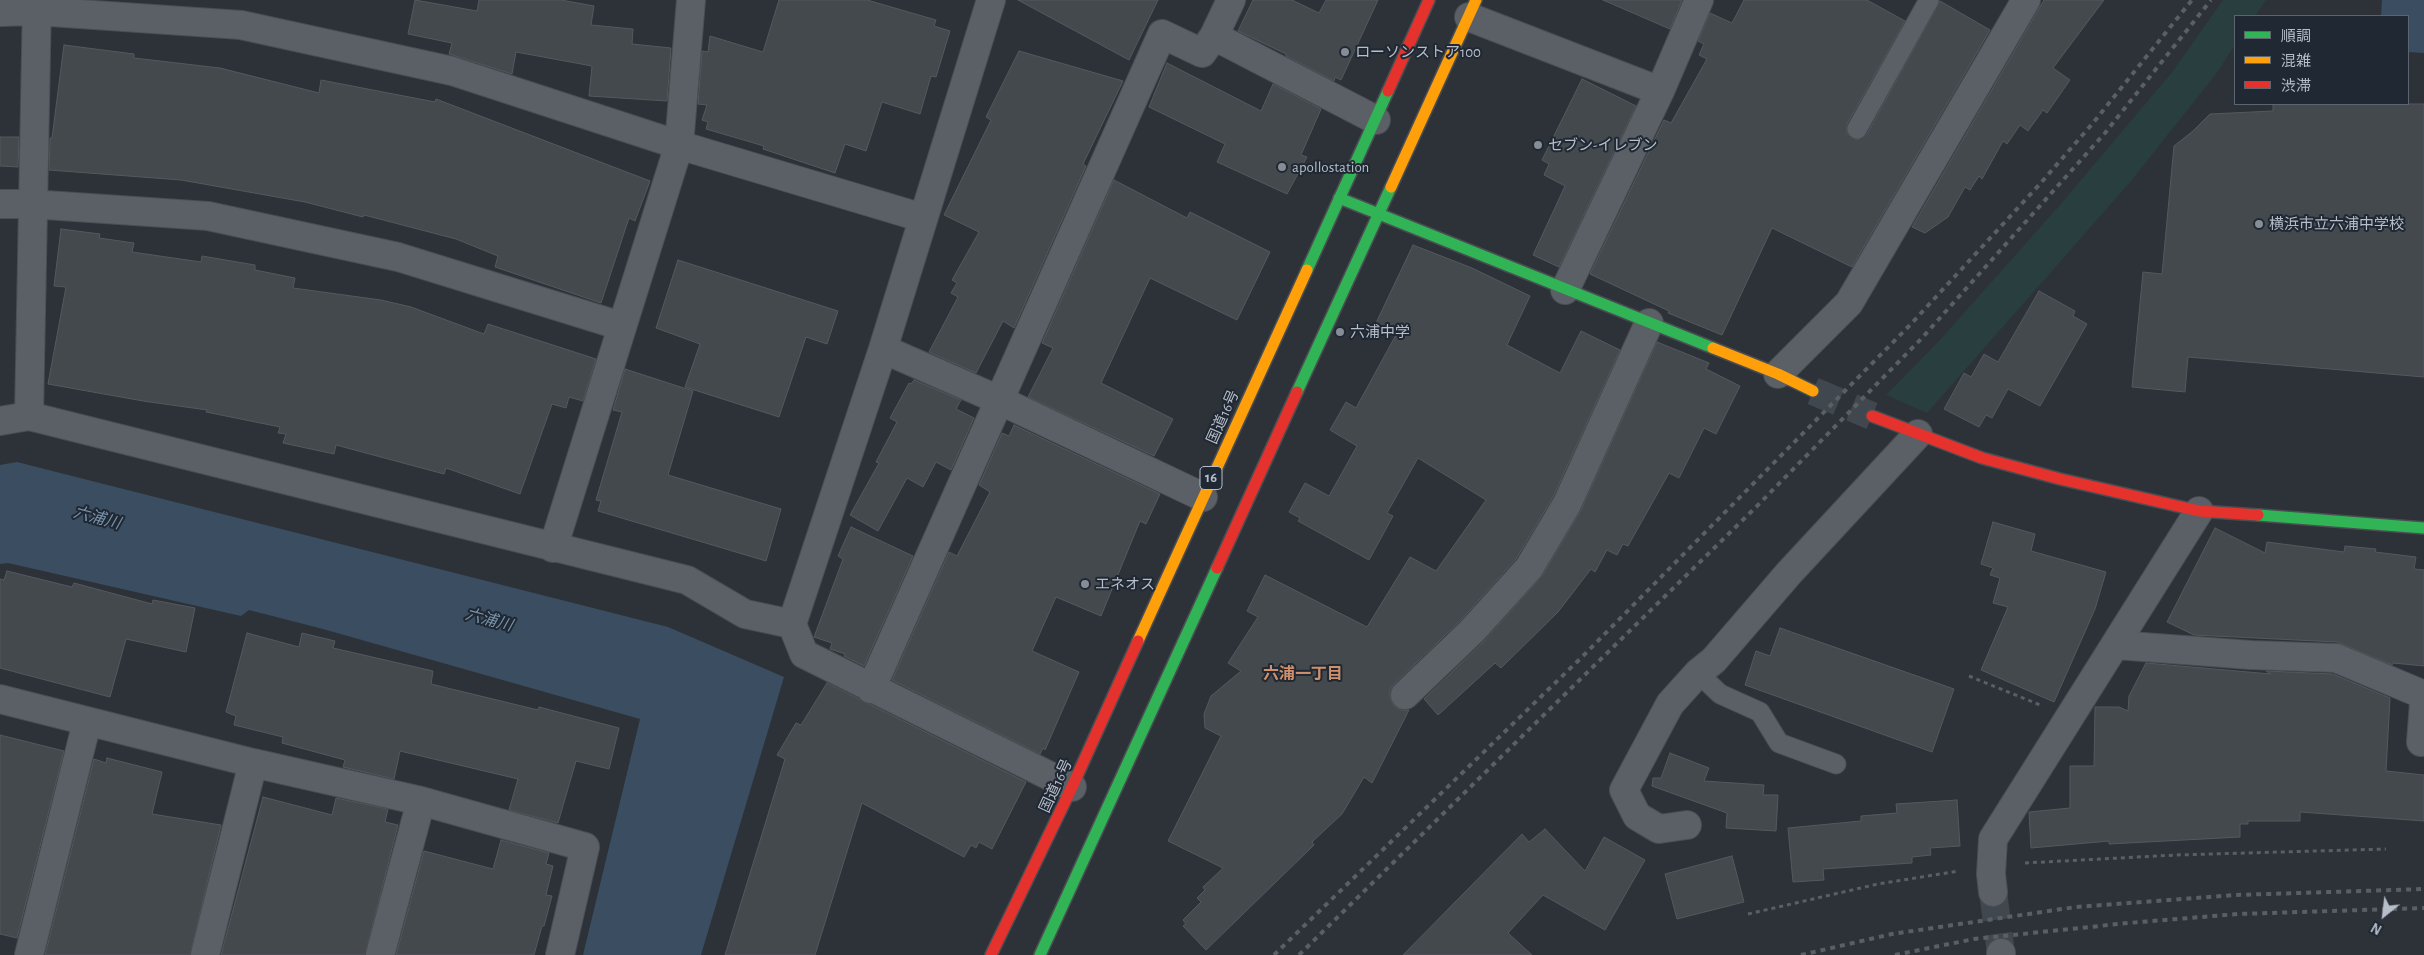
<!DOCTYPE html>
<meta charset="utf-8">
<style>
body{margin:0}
#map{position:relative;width:2424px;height:955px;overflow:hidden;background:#2c3238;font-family:"Alegreya Sans","Noto Sans JP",sans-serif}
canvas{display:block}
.legend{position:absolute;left:2234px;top:15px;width:175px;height:90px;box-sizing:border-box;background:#1f2833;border:1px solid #5b646f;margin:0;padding:6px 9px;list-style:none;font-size:15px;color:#b6bec9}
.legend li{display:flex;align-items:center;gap:10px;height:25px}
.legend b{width:25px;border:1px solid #5b646f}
.north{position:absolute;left:2359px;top:890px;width:50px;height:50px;-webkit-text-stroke:4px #1f2833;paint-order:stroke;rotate:209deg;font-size:14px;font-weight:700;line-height:20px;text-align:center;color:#b6bec9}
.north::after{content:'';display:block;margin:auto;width:18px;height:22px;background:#b6bec9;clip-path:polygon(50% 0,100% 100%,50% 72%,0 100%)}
</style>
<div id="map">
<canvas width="2424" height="955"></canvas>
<ul class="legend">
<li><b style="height:6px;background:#30b455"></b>順調</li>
<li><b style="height:6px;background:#ff9f0a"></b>混雑</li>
<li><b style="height:6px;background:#e5322d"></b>渋滞</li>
</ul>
<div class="north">N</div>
</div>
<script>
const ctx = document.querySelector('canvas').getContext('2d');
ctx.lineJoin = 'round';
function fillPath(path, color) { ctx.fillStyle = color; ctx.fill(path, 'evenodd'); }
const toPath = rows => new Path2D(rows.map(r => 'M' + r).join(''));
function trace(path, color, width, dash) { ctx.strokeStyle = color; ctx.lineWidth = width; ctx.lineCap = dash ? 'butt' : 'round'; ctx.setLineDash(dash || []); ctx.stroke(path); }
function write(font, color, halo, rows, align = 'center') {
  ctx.font = font + ' "Alegreya Sans","Noto Sans JP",sans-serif'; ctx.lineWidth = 4; ctx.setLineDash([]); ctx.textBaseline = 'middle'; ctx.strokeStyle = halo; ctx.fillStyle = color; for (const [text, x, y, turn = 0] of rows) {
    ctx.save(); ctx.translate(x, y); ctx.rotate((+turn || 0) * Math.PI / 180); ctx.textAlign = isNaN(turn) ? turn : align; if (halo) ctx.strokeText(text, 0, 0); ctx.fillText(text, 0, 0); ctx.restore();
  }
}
fillPath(toPath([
 [2223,0,2266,0,2255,16,2235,16,2235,45,2216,74,2131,181,1927,413,1886,395,1939,341,2060,205,2173,71]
]), '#293e3f');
fillPath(toPath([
 [2382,0,2424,0,2424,53,2408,52,2408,16,2381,16],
 [17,462,668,627,784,677,701,955,583,955,640,719,323,629,249,610,241,616,8,563,0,564,0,465]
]), '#3b4d61');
const building = toPath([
 [415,0,477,11,479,0,561,0,594,6,591,25,633,29,632,44,671,48,667,101,589,96,592,66,516,52,512,74,449,54,452,43,408,34,415,0],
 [779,0,867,0,936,20,934,26,950,31,936,77,931,76,920,114,882,102,866,151,845,144,835,173,763,149,764,146,706,129,708,122,702,120,707,105,698,104,702,51,708,52,710,36,763,52,779,0],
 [1018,0,1158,0,1129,60,1018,0],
 [1253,0,1292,0,1319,13,1326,0,1378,0,1341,80,1335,77,1334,81,1286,56,1286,54,1238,31,1253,0],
 [1603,0,1682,0,1670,29,1603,0],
 [1744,0,1867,0,1905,21,1847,124,1847,134,1857,140,1867,134,1940,1,1990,30,1852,267,1772,228,1722,335,1668,313,1669,311,1590,274,1664,120,1671,123,1707,59,1699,55,1704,44,1698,41,1710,13,1732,23,1744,0],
 [2044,0,2104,0,2053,68,2070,80,2047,113,2043,110,2028,131,2020,125,2007,144,2003,141,1982,179,1979,176,1970,190,1965,187,1948,217,1925,233,1912,227,2044,0],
 [64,45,134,54,134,58,220,68,319,93,321,80,435,102,436,99,650,181,635,221,629,218,601,303,495,267,498,256,456,239,364,215,363,217,305,202,181,180,49,170,50,138,52,138,64,45],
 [1019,51,1123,81,1083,164,1086,166,1014,328,1003,321,976,373,929,352,958,297,951,293,957,283,952,280,979,232,944,215,991,120,986,117,1019,51],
 [1167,63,1261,111,1273,84,1321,109,1301,155,1307,157,1287,194,1217,162,1225,144,1149,107,1167,63],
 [1582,79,1636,106,1559,267,1533,255,1565,186,1544,175,1549,164,1542,160,1582,79],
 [2273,104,2424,104,2424,377,2188,357,2185,392,2132,387,2143,272,2162,274,2174,146,2193,131,2210,114,2273,111,2273,104],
 [0,137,19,137,18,167,0,166,0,137],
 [1114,180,1187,218,1190,212,1270,252,1237,320,1150,278,1101,383,1173,419,1154,456,1028,397,1053,348,1042,343,1114,180],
 [61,229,100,234,99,238,134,243,132,252,201,262,202,256,255,265,255,270,295,278,293,288,381,300,411,307,484,334,488,324,596,359,583,401,569,397,566,408,552,404,520,494,446,468,444,474,336,445,334,454,283,443,286,434,278,433,280,427,206,412,207,410,143,401,48,384,66,287,54,286,61,229],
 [1413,245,1472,268,1530,296,1507,345,1560,373,1581,331,1620,350,1553,497,1516,559,1461,620,1394,684,1390,690,1390,698,1394,706,1401,710,1409,710,1372,783,1364,777,1342,814,1312,842,1314,845,1206,950,1183,926,1186,924,1183,920,1201,902,1197,898,1205,890,1203,887,1223,868,1168,841,1221,736,1205,728,1204,714,1211,696,1241,671,1228,663,1258,617,1247,611,1265,575,1367,627,1410,557,1436,571,1486,500,1418,458,1387,513,1393,516,1369,560,1298,521,1300,518,1289,512,1305,483,1329,496,1357,446,1330,430,1346,402,1356,408,1397,333,1376,323,1413,245],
 [678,260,838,311,827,344,806,337,779,417,685,387,700,344,656,328,678,260],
 [2039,291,2075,311,2073,316,2087,324,2040,406,2008,389,1992,418,1986,415,1979,427,1944,409,1964,373,1971,377,1984,354,1998,362,2039,291],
 [1657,342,1709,363,1706,369,1740,386,1716,434,1704,428,1679,478,1669,473,1628,546,1623,544,1617,555,1607,550,1595,572,1591,569,1558,612,1501,668,1495,663,1438,715,1424,699,1484,641,1542,576,1581,510,1657,342],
 [625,369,693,391,668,475,781,509,766,561,598,511,601,501,596,500,622,412,613,410,625,369],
 [914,380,961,400,956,409,974,418,951,470,936,462,923,487,907,478,878,531,850,515,879,463,876,462,897,422,890,418,909,383,911,384,914,380],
 [1014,425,1160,494,1146,524,1140,521,1101,616,1056,597,1032,651,1079,672,1045,750,1043,748,1040,754,892,680,949,552,957,556,990,492,979,485,1002,433,1009,436,1014,425],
 [1993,522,2035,534,2031,551,2106,572,2095,609,2054,702,1981,670,2008,607,1993,603,2000,578,1990,575,1993,568,1981,564,1993,522],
 [851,527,913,556,864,666,844,656,845,654,830,649,832,643,814,637,843,559,838,556,851,527],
 [2215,528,2265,553,2267,542,2344,552,2345,546,2376,549,2375,552,2416,557,2414,569,2424,570,2424,666,2393,663,2392,665,2337,642,2194,635,2167,622,2215,528],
 [7,571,72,587,74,583,152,604,153,600,195,608,186,652,126,639,110,697,0,668,0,579,4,580,7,571],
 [1780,628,1954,689,1932,752,1745,685,1756,651,1770,656,1780,628],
 [247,633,299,647,302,633,335,641,333,648,433,671,431,684,538,710,539,707,619,728,609,769,576,761,558,823,509,810,518,779,400,751,394,779,343,767,345,760,282,743,283,737,234,725,236,716,226,712,247,633],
 [2146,663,2271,674,2266,671,2333,674,2390,698,2386,771,2424,775,2424,821,2300,812,2300,821,2248,821,2248,824,2240,824,2240,837,2109,844,2109,841,2031,848,2029,812,2070,808,2070,766,2094,766,2095,707,2119,707,2128,711,2129,696,2146,663],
 [827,683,1026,782,992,849,979,842,976,848,971,845,964,857,862,803,815,955,725,955,785,759,777,755,796,723,801,725,827,683],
 [0,735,64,751,17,938,0,934,0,735],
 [1670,753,1709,768,1704,781,1764,785,1763,795,1778,795,1776,831,1726,828,1727,813,1652,786,1653,778,1661,778,1670,753],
 [107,758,162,772,152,814,221,825,190,955,45,955,94,759,106,763,107,758],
 [263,797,332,815,336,798,388,809,385,822,398,825,365,955,221,955,263,797],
 [1957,800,1960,846,1930,848,1931,855,1912,857,1912,863,1823,869,1824,880,1793,882,1788,828,1861,821,1861,816,1897,813,1896,804,1957,800],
 [1545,829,1585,871,1604,837,1645,860,1605,930,1543,895,1508,933,1532,955,1403,955,1522,834,1529,842,1545,829],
 [501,840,549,853,546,864,553,866,546,895,552,896,544,926,542,926,534,955,396,955,424,851,493,869,501,840],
 [1732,856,1744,902,1677,919,1665,874,1732,856]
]);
fillPath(building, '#44494e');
trace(building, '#54595f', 1);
trace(toPath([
 [1993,892,2001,953]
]), '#41474e', 28, [28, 14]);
trace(toPath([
 [1813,391,1872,416]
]), '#41474e', 28, [28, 14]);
const lane = toPath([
 [1857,129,1929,0],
 [1698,673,1720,694,1760,712,1779,743,1836,764]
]);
const street = toPath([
 [991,0,883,349,792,624,804,654,1072,787],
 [0,12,36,11,241,25,452,71,679,145,923,218],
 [1469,17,1660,91],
 [1214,36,1231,0],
 [0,204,31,204,208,216,398,257,621,326],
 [1565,290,1660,91,1699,0],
 [883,349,999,400,1203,497],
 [1778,374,1849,303,2026,0],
 [29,416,37,0],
 [0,421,29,416,687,580,745,614,792,624],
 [553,548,679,145,691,0],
 [2116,645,2251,655,2336,658,2424,695],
 [871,689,1162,34,1202,53,1214,36,1376,120],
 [1405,695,1472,631,1529,568,1567,504,1649,323],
 [0,699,253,763,421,801,585,847,560,955],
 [2421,742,2424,703],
 [1687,825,1659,829,1637,816,1624,790,1670,704,1698,673,1714,660,1789,573,1918,434],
 [1993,892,1991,874,1993,839,2199,511],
 [2001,953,2001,955],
 [29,955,87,722],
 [205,955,253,763],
 [380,955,421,801]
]);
const fast = toPath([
 [1339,198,1713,348],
 [1307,270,1388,91],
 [1297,392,1391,187],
 [2258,515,2424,528],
 [1040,955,1217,568]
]);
const slow = toPath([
 [1391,187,1476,0],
 [1713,348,1778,374,1813,391],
 [1138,641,1307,270]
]);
const jam = toPath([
 [1388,91,1429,0],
 [1872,416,1982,458,2060,479,2199,511,2258,515],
 [1217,568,1297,392],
 [991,955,1072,787,1138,641]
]);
trace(lane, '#4a4e53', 21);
trace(street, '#4a4e53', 30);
trace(fast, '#4a4e53', 14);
trace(slow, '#4a4e53', 14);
trace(jam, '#4a4e53', 14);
trace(toPath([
 [1969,676,2040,705],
 [2025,863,2176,855,2386,849],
 [1748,914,1878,884,1959,871]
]), '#595f64', 3, [4, 4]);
trace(lane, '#5b6067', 19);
trace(street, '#5b6067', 28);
trace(fast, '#30b455', 11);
trace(slow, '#ff9f0a', 11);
trace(jam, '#e5322d', 11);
trace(toPath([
 [1274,955,1583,656,1911,324,2039,185,2093,123,2192,0],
 [1299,955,1757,506,1922,338,2105,133,2211,0],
 [1801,955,1892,934,2076,907,2236,895,2424,889],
 [1895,955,1974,939,2128,923,2238,914,2424,908]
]), '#5a5f64', 4, [5, 5]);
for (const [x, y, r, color] of [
 [1345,52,5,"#868d96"],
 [1538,145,5,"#868d96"],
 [1282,167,5,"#868d96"],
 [2259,224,5,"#868d96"],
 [1340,332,5,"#868d96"],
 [1085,584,5,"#868d96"]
]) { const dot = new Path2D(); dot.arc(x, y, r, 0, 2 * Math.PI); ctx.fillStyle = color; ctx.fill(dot); trace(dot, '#1f2833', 2); }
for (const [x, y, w] of [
 [1211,478,22]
]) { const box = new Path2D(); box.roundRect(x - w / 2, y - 11.5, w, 23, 4); ctx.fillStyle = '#1f2833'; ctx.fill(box); trace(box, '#b6bec9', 1); }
write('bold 14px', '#b6bec9', null, [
 ["16",1211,478]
]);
write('15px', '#b6bec9', '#1f2833', [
 ["ローソンストア100",1355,52],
 ["セブン-イレブン",1548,145],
 ["apollostation",1292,167],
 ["横浜市立六浦中学校",2269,224],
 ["六浦中学",1350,332],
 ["エネオス",1095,584]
], 'left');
write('15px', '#b6bec9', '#1f2833', [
 ["国道16号",1223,417,-66],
 ["国道16号",1056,786,-65]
]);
write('italic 16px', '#7891aa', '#1f2833', [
 ["六浦川",97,518,15],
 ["六浦川",489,620,15]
]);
write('bold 16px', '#cf906b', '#1f2833', [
 ["六浦一丁目",1303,674]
]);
</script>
